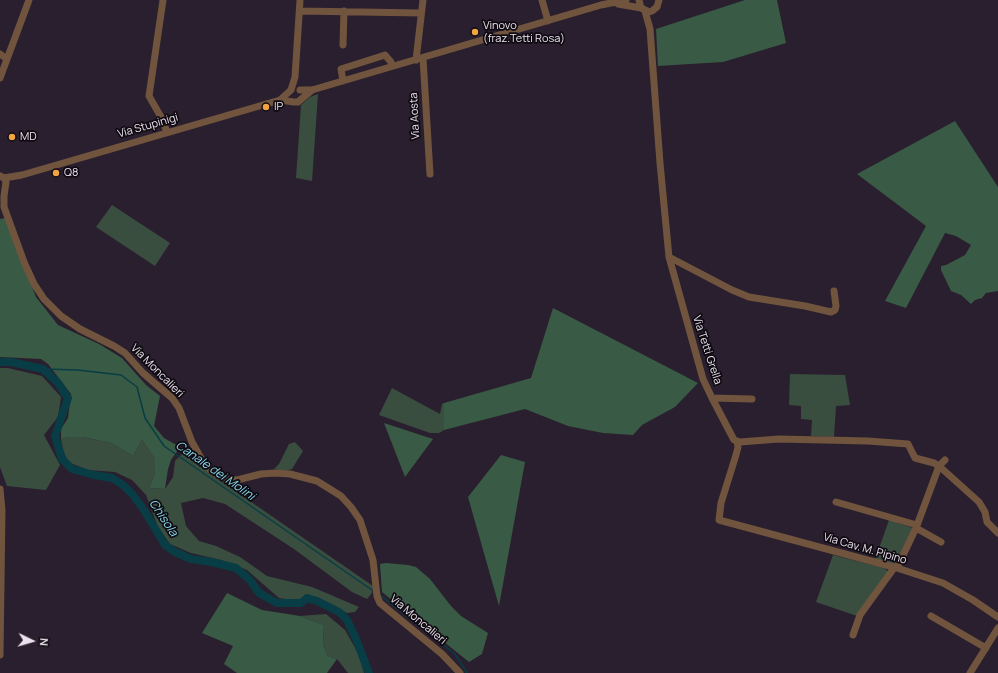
<!DOCTYPE html>
<style>
body{margin:0}
#map{position:relative;width:998px;height:673px;overflow:hidden;background:#2a1f2e;font-family:Manrope,sans-serif}
canvas{display:block}
.north{position:absolute;left:12px;top:621px;width:40px;height:40px;-webkit-text-stroke:3px #100b12;paint-order:stroke;rotate:95deg;font-size:11px;font-weight:700;line-height:16px;text-align:center;color:#eae2ec}
.north::after{content:'';display:block;margin:auto;width:14px;height:18px;background:#eae2ec;clip-path:polygon(50% 0,100% 100%,50% 72%,0 100%)}
</style>
<div id="map">
<canvas width="998" height="673"></canvas>
<div class="north">N</div>
</div>
<script>
const ctx = document.querySelector('canvas').getContext('2d');
ctx.lineJoin = 'round';
function fillPath(path, color) { ctx.fillStyle = color; ctx.fill(path, 'evenodd'); }
const toPath = rows => new Path2D(rows.map(r => 'M' + r).join(''));
function trace(path, color, width, dash) { ctx.strokeStyle = color; ctx.lineWidth = width; ctx.lineCap = dash ? 'butt' : 'round'; ctx.setLineDash(dash || []); ctx.stroke(path); }
function write(font, color, halo, rows, align = 'center') {
  ctx.font = font + ' Manrope,sans-serif'; ctx.lineWidth = 3.5; ctx.setLineDash([]); ctx.textBaseline = 'middle'; ctx.strokeStyle = halo; ctx.fillStyle = color; for (const [text, x, y, turn = 0] of rows) {
    ctx.save(); ctx.translate(x, y); ctx.rotate((+turn || 0) * Math.PI / 180); ctx.textAlign = isNaN(turn) ? turn : align; if (halo) ctx.strokeText(text, 0, 0); ctx.fillText(text, 0, 0); ctx.restore();
  }
}
fillPath(toPath([
 [318,94,312,181,296,178,301,105,310,97],
 [112,205,170,243,155,266,96,227],
 [0,368,8,368,42,376,61,397,58,417,44,435,60,465,46,490,7,486,0,467],
 [790,374,845,375,850,405,836,406,834,437,811,436,812,420,801,419,801,406,789,405],
 [392,388,440,414,442,404,444,403,444,430,439,433,430,433,379,415],
 [69,437,83,437,111,443,133,456,142,440,155,459,155,474,149,488,165,489,173,477,175,461,183,453,192,450,199,466,373,586,372,593,367,599,352,592,294,549,225,504,203,498,181,503,186,526,199,541,216,546,240,557,267,576,312,587,359,607,355,612,347,613,317,597,307,596,299,601,279,598,247,570,221,560,191,553,170,544,158,527,146,495,132,480,115,472,88,470,68,462,63,450,61,439],
 [295,442,303,451,292,469,285,471,274,469,279,464,289,444],
 [889,520,913,528,897,567,875,560],
 [833,555,884,568,889,572,857,616,816,602],
 [326,614,345,630,358,653,364,673,348,673,337,659,328,656,323,644,324,625,300,616]
]), '#3a4e40');
fillPath(toPath([
 [745,0,777,0,786,43,723,62,658,66,656,29],
 [955,121,998,187,998,291,986,293,982,298,975,300,971,304,961,295,951,291,941,270,941,266,946,265,965,255,971,245,956,236,945,233,906,308,885,301,926,226,857,174],
 [5,218,36,297,58,325,99,344,122,358,146,385,160,396,154,426,164,438,180,447,171,460,168,469,165,489,149,488,155,474,155,459,142,440,133,456,111,443,83,437,69,437,61,439,61,429,68,418,71,394,48,364,41,359,0,357,0,219],
 [553,308,698,383,675,407,642,425,633,435,603,433,568,426,525,409,444,430,444,403,531,378],
 [384,423,433,439,405,477],
 [501,455,525,462,499,606,468,497],
 [386,563,408,565,416,567,430,579,451,606,461,616,488,633,482,654,469,662,382,592,380,564],
 [227,593,262,610,300,616,324,625,323,644,328,656,337,659,327,673,237,673,224,664,233,646,202,633]
]), '#395a44');
trace(toPath([
 [43,369,78,370,121,375,137,387,145,418,164,446,372,590],
 [380,595,455,654,467,673]
]), '#083d45', 1.5);
trace(toPath([
 [0,362,11,362,43,369,58,383,68,398,55,436,62,459,72,469,94,475,112,478,123,485,133,495,144,510,165,545,175,552,191,559,211,562,236,568,250,580,259,593,277,603,301,603,307,598,317,601,339,612,347,620,356,639,369,673]
]), '#083d45', 8);
trace(toPath([
 [163,0,149,96,161,117,167,132],
 [542,0,548,21],
 [639,0,641,8,649,12,652,11,657,7,659,0],
 [618,4,641,8],
 [300,11,421,13],
 [645,11,650,29,660,163,669,257,703,379,712,398,733,438,734,440,740,442,779,439,868,441,908,444,915,458,934,463,939,466,979,502,985,512,987,522,998,533],
 [343,45,344,11],
 [0,54,7,59],
 [423,58,430,174],
 [416,60,423,0],
 [0,78,29,0],
 [343,81,341,69,385,55,391,62,392,66],
 [300,90,312,90,601,5,626,0],
 [280,100,294,102,298,102,312,90],
 [0,176,4,178,6,182,4,196,4,207,24,262,34,284,44,299,61,316,80,329,114,346,125,353,143,373,172,398,179,408,192,442,202,460,208,468,216,474,226,479,237,480,261,474,275,473,290,474,317,481,341,496,351,507,360,520,373,560,377,596,380,603,442,654,460,673],
 [4,178,22,175,280,100,291,90,295,77,300,0],
 [669,257,732,290,749,297,805,306,831,312,835,310,836,306,834,291],
 [712,398,752,399],
 [737,441,738,447,736,455,721,503,719,520,897,568,943,583,973,600,998,617],
 [0,489,2,510,0,655],
 [836,502,917,525],
 [916,528,941,542],
 [897,568,916,528,939,466,945,460],
 [931,616,986,648],
 [853,635,860,615,894,568],
 [970,673,998,628]
]), '#70543d', 7);
for (const [x, y, r, color] of [
 [475,32,4,"#f3a442"],
 [266,107,4,"#f3a442"],
 [12,137,4,"#f3a442"],
 [56,173,4,"#f3a442"]
]) { const dot = new Path2D(); dot.arc(x, y, r, 0, 2 * Math.PI); ctx.fillStyle = color; ctx.fill(dot); trace(dot, '#100b12', 1.5); }
write('11px', '#eae2ec', '#100b12', [
 ["Vinovo",483,26],
 ["(fraz.Tetti Rosa)",483,39],
 ["IP",274,107],
 ["MD",20,137],
 ["Q8",64,173]
], 'left');
write('11px', '#eae2ec', '#100b12', [
 ["Via Aosta",415,116,-93],
 ["Via Stupinigi",148,126,-16],
 ["Via Tetti Grella",707,350,72],
 ["Via Moncalieri",157,371,45],
 ["Via Cav. M. Pipino",865,549,16],
 ["Via Moncalieri",418,620,40]
]);
write('italic 12px', '#88dbeb', '#100b12', [
 ["Canale dei Molini",215,471,35],
 ["Chisola",163,518,56]
]);
</script>
